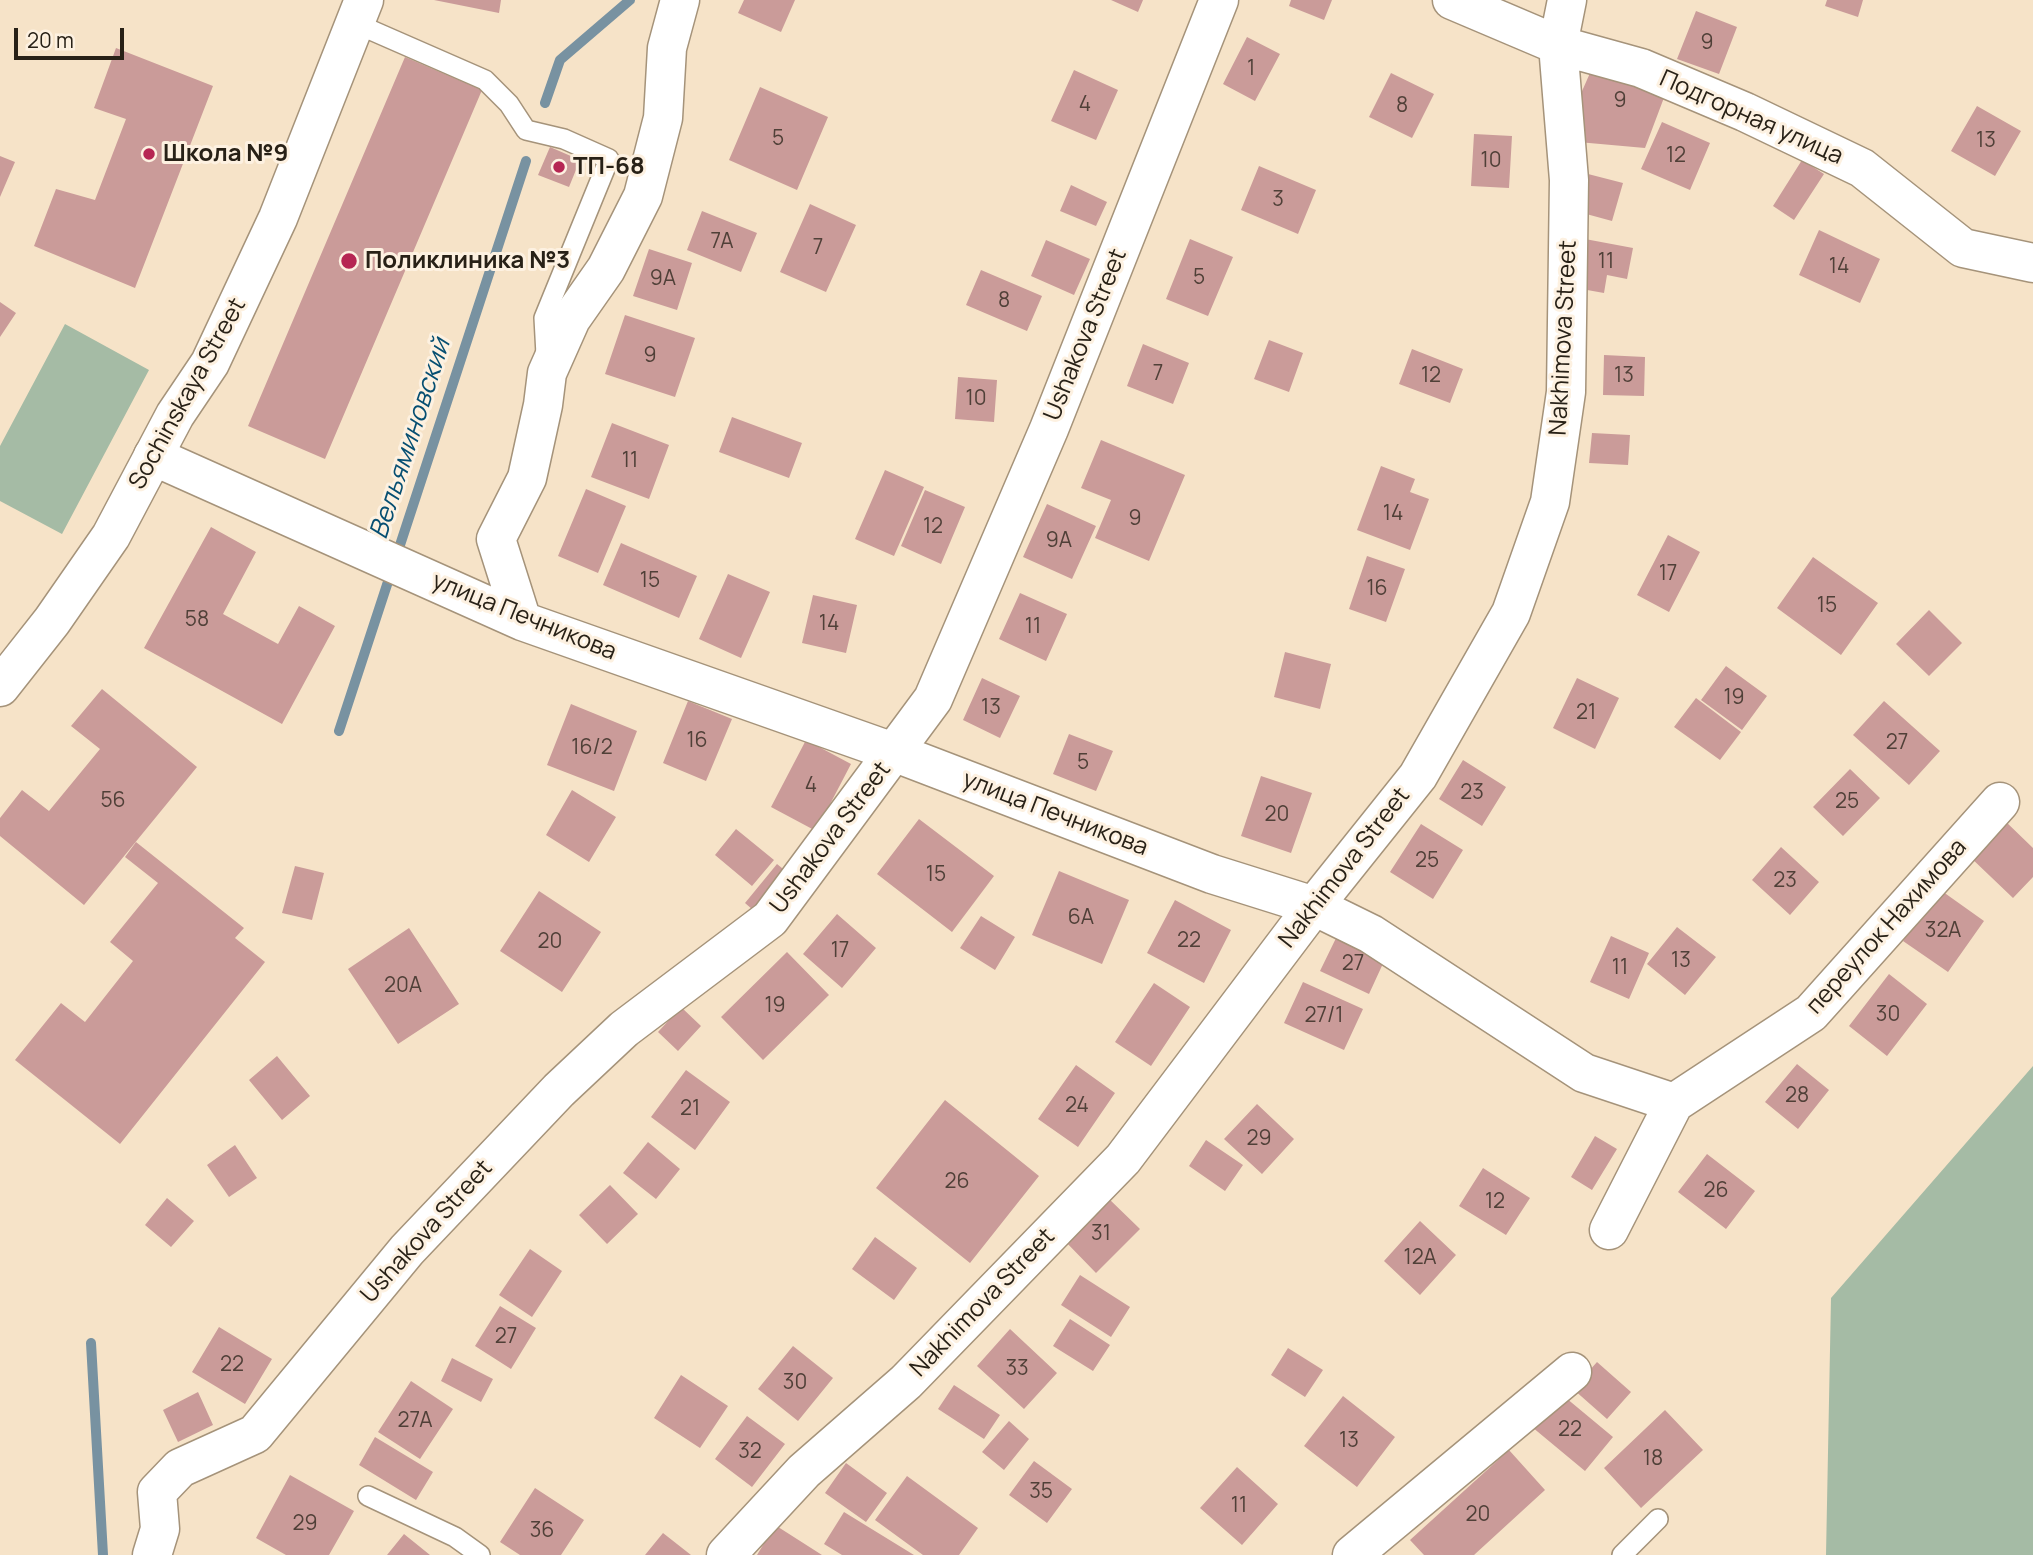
<!DOCTYPE html>
<meta charset="utf-8">
<style>
body{margin:0}
#map{position:relative;width:2033px;height:1555px;overflow:hidden;background:#f6e3c8;font-family:Manrope,sans-serif}
canvas{display:block}
.scale{position:absolute;left:14px;top:28px;width:110px;height:32px;box-sizing:border-box;border:4px solid #282117;border-top:0;padding-left:9px;font-size:21px;line-height:24px;white-space:nowrap;color:#282117;-webkit-text-stroke:5px #fdf1e1;paint-order:stroke}
</style>
<div id="map">
<canvas width="2033" height="1555"></canvas>
<div class="scale">20 m</div>
</div>
<script>
const ctx = document.querySelector('canvas').getContext('2d');
ctx.lineJoin = 'round';
function fillPath(path, color) { ctx.fillStyle = color; ctx.fill(path, 'evenodd'); }
const toPath = rows => new Path2D(rows.map(r => 'M' + r).join(''));
function trace(path, color, width, dash) { ctx.strokeStyle = color; ctx.lineWidth = width; ctx.lineCap = dash ? 'butt' : 'round'; ctx.setLineDash(dash || []); ctx.stroke(path); }
function write(font, color, halo, rows, align = 'center') {
  ctx.font = font + ' Manrope,sans-serif'; ctx.lineWidth = 6; ctx.setLineDash([]); ctx.textBaseline = 'middle'; ctx.strokeStyle = halo; ctx.fillStyle = color; for (const [text, x, y, turn = 0] of rows) {
    ctx.save(); ctx.translate(x, y); ctx.rotate((+turn || 0) * Math.PI / 180); ctx.textAlign = isNaN(turn) ? turn : align; if (halo) ctx.strokeText(text, 0, 0); ctx.fillText(text, 0, 0); ctx.restore();
  }
}
fillPath(toPath([
 [65,324,149,370,62,534,0,501,0,446],
 [2033,1066,2033,1555,1826,1555,1831,1298]
]), '#a5bba5');
trace(toPath([
 [545,103,560,60,630,0],
 [339,731,526,161],
 [91,1343,103,1555]
]), '#7892a1', 10);
fillPath(toPath([
 [434,0,501,0,499,13],
 [744,0,795,0,781,32,738,13],
 [1111,0,1143,0,1138,12],
 [1291,0,1332,0,1324,20,1289,6],
 [1827,0,1863,0,1858,17,1825,6],
 [1696,11,1737,27,1719,74,1677,59],
 [1247,37,1280,54,1255,101,1223,84],
 [116,48,213,86,135,288,34,246,56,189,95,200,126,119,94,108],
 [405,57,482,90,325,459,248,426],
 [1594,64,1665,95,1645,148,1578,142,1575,107],
 [1074,70,1118,90,1096,140,1051,121],
 [1391,73,1434,94,1412,138,1369,117],
 [760,87,828,117,797,190,729,160],
 [1977,106,2021,131,1995,176,1951,151],
 [1662,122,1710,143,1690,190,1641,169],
 [1474,134,1512,136,1509,188,1471,186],
 [550,147,580,160,569,187,538,175],
 [0,156,15,162,0,197],
 [1802,160,1824,174,1794,220,1773,206],
 [1259,166,1316,190,1298,234,1241,210],
 [1588,174,1623,183,1612,221,1579,212],
 [1071,185,1107,202,1096,226,1060,211],
 [810,204,856,225,826,292,780,272],
 [702,211,757,233,741,272,687,250],
 [1819,230,1880,259,1860,303,1799,275],
 [1190,239,1233,257,1208,316,1166,299],
 [1585,239,1633,248,1627,279,1607,275,1604,293,1576,288],
 [1046,240,1090,259,1074,295,1031,276],
 [649,249,692,263,677,310,633,296],
 [981,270,1042,296,1027,331,966,305],
 [0,302,16,313,0,337],
 [625,315,695,338,675,397,605,374],
 [1269,340,1303,353,1289,392,1254,379],
 [1143,344,1189,363,1173,404,1127,386],
 [1412,349,1463,369,1450,403,1399,384],
 [1604,355,1645,357,1644,396,1603,395],
 [958,377,997,380,994,422,955,419],
 [732,417,802,443,789,478,719,452],
 [612,423,669,445,649,499,591,477],
 [1592,433,1630,435,1628,465,1589,463],
 [1101,440,1185,475,1149,561,1095,538,1111,500,1081,488],
 [1381,466,1415,479,1410,492,1429,499,1410,550,1357,530],
 [885,470,924,487,894,556,855,539],
 [586,489,626,506,598,573,558,556],
 [925,490,965,507,941,564,901,546],
 [1047,504,1096,526,1072,579,1023,557],
 [211,527,256,552,223,614,278,644,299,606,335,626,282,724,144,648],
 [1668,535,1700,552,1669,612,1637,595],
 [621,543,697,576,679,618,603,585],
 [1367,556,1405,569,1386,622,1349,609],
 [1813,557,1878,603,1841,655,1777,608],
 [728,574,770,592,741,658,699,639],
 [1020,593,1067,614,1046,661,999,639],
 [813,595,857,605,846,653,802,643],
 [1929,610,1962,643,1929,676,1896,644],
 [1285,652,1331,664,1320,709,1274,697],
 [1726,666,1767,696,1742,730,1701,700],
 [982,678,1020,696,1000,738,963,720],
 [1577,678,1619,698,1595,749,1553,728],
 [102,689,197,767,84,905,0,836,0,818,22,790,49,811,100,749,71,726],
 [1696,698,1741,732,1720,760,1674,727],
 [688,701,732,719,706,781,663,763],
 [1884,701,1940,751,1909,785,1853,735],
 [571,704,637,731,614,791,547,765],
 [1069,734,1113,751,1096,791,1053,774],
 [806,740,851,764,816,831,771,807],
 [1463,760,1506,787,1482,826,1439,799],
 [1850,769,1880,798,1843,836,1813,807],
 [1261,776,1312,793,1291,853,1241,836],
 [572,790,616,817,589,862,546,835],
 [919,819,994,876,952,932,877,874],
 [2003,819,2033,848,2033,877,2013,898,1968,855],
 [1421,824,1463,850,1433,899,1390,872],
 [736,829,774,860,752,886,715,855],
 [136,842,244,928,235,938,265,962,120,1144,15,1060,61,1003,85,1022,133,961,110,942,158,883,125,857],
 [1781,847,1819,882,1790,915,1752,880],
 [777,864,793,877,760,916,745,903],
 [295,866,324,873,312,920,282,913],
 [1059,871,1129,900,1102,964,1032,935],
 [1939,889,1984,921,1948,972,1903,941],
 [539,891,601,932,562,992,500,951],
 [1175,900,1231,930,1204,983,1147,953],
 [837,914,876,948,842,988,803,954],
 [981,916,1015,937,995,970,960,948],
 [1677,927,1716,957,1685,995,1647,964],
 [409,928,459,1004,398,1044,348,969],
 [1338,934,1386,957,1369,994,1320,971],
 [1611,936,1649,953,1629,999,1590,982],
 [787,952,829,995,763,1060,721,1017],
 [1889,974,1927,1004,1887,1056,1849,1026],
 [1303,982,1363,1009,1344,1050,1284,1023],
 [1154,983,1190,1007,1151,1066,1115,1042],
 [681,1007,701,1026,678,1051,658,1032],
 [277,1056,310,1096,282,1120,249,1080],
 [1797,1064,1829,1090,1798,1129,1765,1102],
 [1076,1065,1115,1093,1078,1147,1038,1119],
 [686,1070,730,1102,695,1150,651,1117],
 [945,1100,1039,1176,970,1263,876,1188],
 [1257,1104,1294,1139,1262,1174,1224,1139],
 [1595,1136,1617,1149,1592,1190,1571,1177],
 [1206,1140,1243,1165,1225,1191,1189,1166],
 [648,1142,680,1169,656,1199,623,1173],
 [235,1145,257,1178,229,1197,207,1165],
 [1707,1154,1755,1191,1726,1229,1678,1192],
 [1483,1168,1530,1198,1506,1235,1459,1206],
 [610,1185,638,1214,607,1244,579,1215],
 [1106,1196,1140,1229,1096,1273,1063,1239],
 [167,1198,194,1221,171,1247,145,1225],
 [1420,1221,1456,1255,1420,1295,1384,1261],
 [875,1237,917,1268,894,1300,852,1269],
 [530,1249,562,1271,532,1317,499,1295],
 [1080,1275,1130,1307,1111,1337,1061,1305],
 [500,1306,536,1328,511,1369,475,1346],
 [1070,1319,1110,1345,1093,1371,1053,1346],
 [219,1327,272,1359,245,1404,192,1372],
 [1010,1329,1057,1373,1024,1409,977,1366],
 [793,1346,833,1378,798,1421,758,1389],
 [1288,1348,1323,1370,1305,1397,1271,1375],
 [452,1358,493,1379,481,1402,441,1381],
 [1597,1362,1631,1392,1607,1419,1573,1389],
 [681,1375,728,1406,700,1448,654,1418],
 [411,1381,453,1409,420,1459,378,1432],
 [954,1385,1000,1415,984,1439,938,1409],
 [1554,1388,1613,1437,1585,1471,1526,1422],
 [198,1392,213,1425,178,1442,163,1410],
 [1343,1396,1395,1437,1357,1487,1304,1446],
 [1665,1410,1703,1450,1641,1508,1604,1468],
 [747,1416,785,1444,752,1487,715,1459],
 [1009,1421,1029,1439,1004,1470,982,1452],
 [375,1437,433,1472,416,1500,359,1465],
 [1509,1450,1545,1490,1474,1555,1424,1555,1410,1540],
 [1034,1461,1072,1489,1047,1523,1009,1495],
 [846,1463,887,1493,866,1522,825,1493],
 [1237,1467,1278,1504,1242,1545,1200,1508],
 [290,1475,354,1511,329,1555,286,1555,256,1538],
 [907,1476,978,1528,959,1555,923,1555,875,1520],
 [535,1488,584,1520,561,1555,520,1555,500,1542],
 [844,1512,914,1555,842,1555,824,1544],
 [775,1525,822,1555,757,1555],
 [663,1533,691,1555,645,1555],
 [404,1534,430,1555,387,1555]
]), '#ca9b99');
const service = toPath([
 [357,24,485,80,509,104,526,130,564,139,609,159,544,318,546,355],
 [368,1496,455,1537,480,1555],
 [1622,1555,1658,1519]
]);
const minor = toPath([
 [1452,0,1558,45,1641,68,1745,112,1862,168,1963,248,2033,263],
 [153,456,522,621,896,753,1212,874,1314,906,1371,934,1584,1073,1674,1103],
 [522,621,496,539,527,478,543,405,547,373,571,319,606,269,643,196,663,118,667,48,680,0],
 [1609,1230,1674,1103,1811,1013,2000,802],
 [152,1555,160,1529,157,1492,180,1468,255,1434,407,1250,559,1090,624,1029,770,919,933,699,1049,429,1219,0],
 [726,1555,804,1471,906,1382,1123,1159,1314,906,1418,776,1511,613,1550,502,1566,392,1569,180,1558,45,1567,0],
 [1352,1555,1572,1372]
]);
const trunk = toPath([
 [0,687,52,621,111,536,175,415,210,363,278,218,364,0]
]);
trace(service, '#a5937a', 22);
trace(minor, '#a5937a', 41);
trace(trunk, '#a5937a', 41);
trace(service, '#fff', 19);
trace(minor, '#fff', 38);
trace(trunk, '#fff', 38);
for (const [x, y, r, color] of [
 [149,154,7,"#b62653"],
 [559,167,7,"#b62653"],
 [349,261,9,"#b62653"]
]) { const dot = new Path2D(); dot.arc(x, y, r, 0, 2 * Math.PI); ctx.fillStyle = color; ctx.fill(dot); trace(dot, '#fdf1e1', 2.5); }
write('21px', '#504038', null, [
 ["9",1707,43],
 ["1",1251,69],
 ["9",1620,101],
 ["4",1085,105],
 ["8",1402,106],
 ["5",778,139],
 ["13",1986,141],
 ["12",1676,156],
 ["10",1491,161],
 ["3",1278,200],
 ["7А",722,242],
 ["7",818,248],
 ["11",1606,262],
 ["14",1839,267],
 ["5",1199,278],
 ["9А",663,279],
 ["8",1004,301],
 ["9",650,356],
 ["7",1158,374],
 ["12",1431,376],
 ["13",1624,376],
 ["10",976,399],
 ["11",630,461],
 ["14",1393,514],
 ["9",1135,519],
 ["12",933,527],
 ["9А",1059,541],
 ["17",1668,574],
 ["15",650,581],
 ["16",1377,589],
 ["15",1827,606],
 ["58",197,620],
 ["14",829,624],
 ["11",1033,627],
 ["19",1734,698],
 ["13",991,708],
 ["21",1586,713],
 ["16",697,741],
 ["27",1897,743],
 ["16/2",592,748],
 ["5",1083,763],
 ["4",811,786],
 ["23",1472,793],
 ["56",113,801],
 ["25",1847,802],
 ["20",1277,815],
 ["25",1427,861],
 ["15",936,875],
 ["23",1785,881],
 ["6А",1081,918],
 ["32А",1943,931],
 ["22",1189,941],
 ["20",550,942],
 ["17",840,951],
 ["13",1681,961],
 ["27",1353,964],
 ["11",1620,968],
 ["20А",403,986],
 ["19",775,1006],
 ["30",1888,1015],
 ["27/1",1324,1016],
 ["28",1797,1096],
 ["24",1077,1106],
 ["21",690,1109],
 ["29",1259,1139],
 ["26",957,1182],
 ["26",1716,1191],
 ["12",1495,1202],
 ["31",1101,1234],
 ["12А",1420,1258],
 ["27",506,1337],
 ["22",232,1365],
 ["33",1017,1369],
 ["30",795,1383],
 ["27А",415,1421],
 ["22",1570,1430],
 ["13",1349,1441],
 ["32",750,1452],
 ["18",1653,1459],
 ["35",1041,1492],
 ["11",1239,1506],
 ["20",1478,1515],
 ["29",305,1524],
 ["36",542,1531]
]);
write('24px', '#282117', '#fdf1e1', [
 ["Подгорная улица",1751,118,24],
 ["Ushakova Street",1086,335,-68],
 ["Nakhimova Street",1564,338,-87],
 ["Sochinskaya Street",188,394,-61],
 ["улица Печникова",524,617,22],
 ["улица Печникова",1055,814,21],
 ["Ushakova Street",831,838,-53],
 ["Nakhimova Street",1345,868,-52],
 ["переулок Нахимова",1887,927,-48],
 ["Ushakova Street",427,1232,-48],
 ["Nakhimova Street",983,1303,-46]
]);
write('bold 24px', '#282117', '#fdf1e1', [
 ["Школа №9",163,154],
 ["ТП-68",573,167],
 ["Поликлиника №3",365,261]
], 'left');
write('italic 26px', '#074f72', '#fdf1e1', [
 ["Вельяминовский",411,439,-72]
]);
</script>
